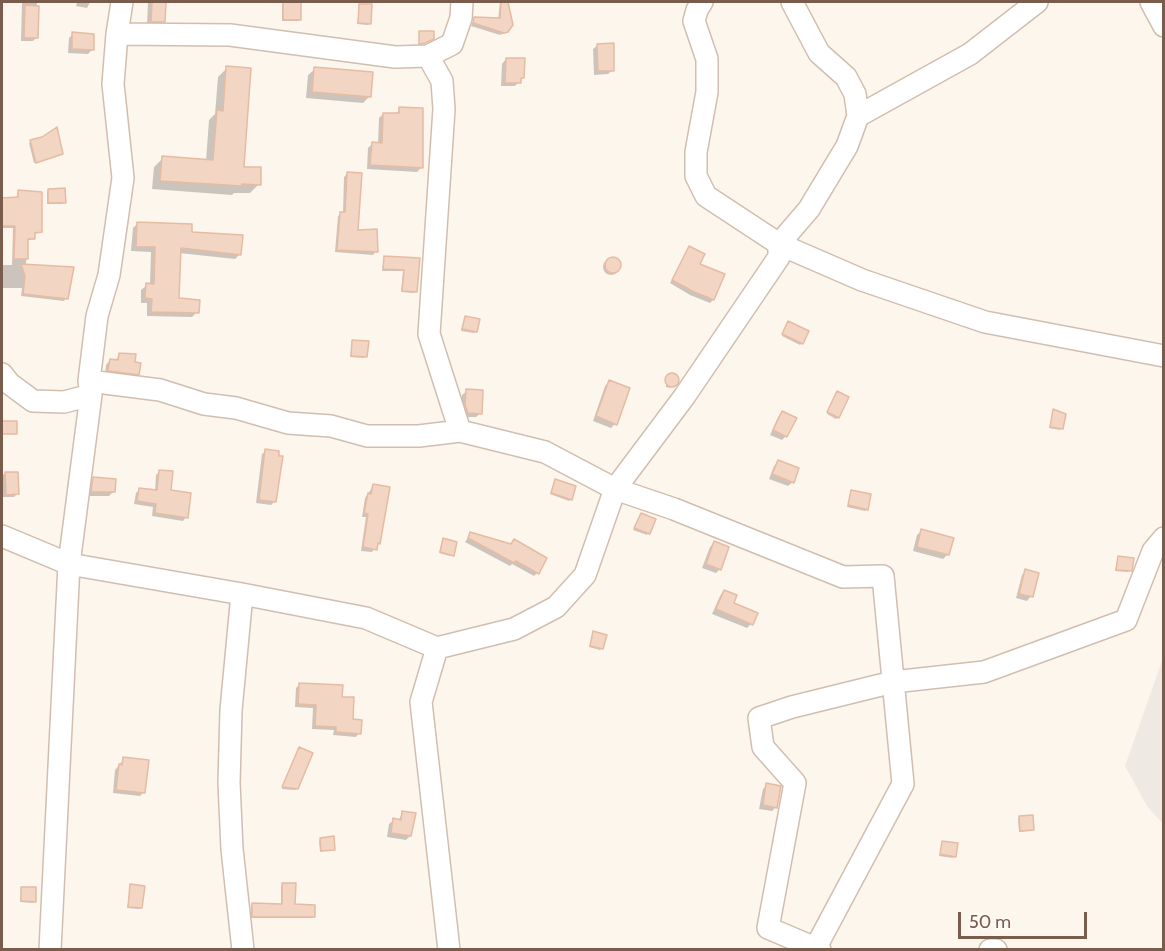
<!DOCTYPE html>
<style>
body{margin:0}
#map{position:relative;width:1165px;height:951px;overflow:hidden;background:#fdf6ec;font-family:Cabin,sans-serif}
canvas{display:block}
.frame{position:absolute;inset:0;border:3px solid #7a5c4d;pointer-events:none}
.scale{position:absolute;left:958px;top:912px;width:129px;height:27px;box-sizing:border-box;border:3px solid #7a5c4d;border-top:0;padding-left:8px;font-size:18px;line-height:21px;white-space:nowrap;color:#7a5c4d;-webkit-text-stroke:4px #fffaf3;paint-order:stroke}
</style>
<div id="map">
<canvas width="1165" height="951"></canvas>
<div class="frame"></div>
<div class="scale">50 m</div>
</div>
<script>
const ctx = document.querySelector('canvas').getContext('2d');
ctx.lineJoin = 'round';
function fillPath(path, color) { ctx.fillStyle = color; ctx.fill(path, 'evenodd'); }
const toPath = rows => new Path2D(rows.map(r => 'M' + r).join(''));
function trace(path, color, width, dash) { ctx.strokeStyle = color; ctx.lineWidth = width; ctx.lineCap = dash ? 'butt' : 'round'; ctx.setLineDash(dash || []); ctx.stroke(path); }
fillPath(toPath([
 [1163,658,1163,824,1147,806,1125,766]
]), '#efe9e4');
fillPath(toPath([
 [22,2,37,2,36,38,33,41,21,41],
 [66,2,90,2,87,8,76,6,77,3],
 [148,2,164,2,163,21,159,25,147,25],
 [282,2,300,2,300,19,298,21,282,21],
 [500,2,506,2,511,25,507,32,500,35,471,26,474,19,498,20],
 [360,5,370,23,368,25,357,24],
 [73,34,92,50,88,54,68,53,69,38],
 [598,45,613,70,608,74,594,75,593,49],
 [506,59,523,77,515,86,501,86,502,64],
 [227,68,242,168,259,184,250,193,234,193,232,195,152,189,154,167,163,158,206,161,209,120,215,114,218,77],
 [315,69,370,96,363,103,306,98,308,75],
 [400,109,421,168,417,172,367,169,368,148,372,144,378,144,379,118,383,114,395,115],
 [42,138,59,155,34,163,29,143],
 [347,174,356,232,376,251,373,255,335,252,338,216,343,213,344,177],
 [49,190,64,202,62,204,47,204,47,192],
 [18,192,41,232,33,234,31,240,27,240,26,265,66,298,64,301,21,296,22,288,2,288,2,265,12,265,13,228,2,228,2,200,16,198],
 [138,223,190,233,240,254,235,259,179,253,178,299,197,312,192,317,147,316,147,303,141,303,141,290,147,285,150,285,151,252,131,251,133,228],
 [690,248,713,300,710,303,690,295,670,283],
 [384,258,418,259,414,293,401,292,403,271,382,271],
 '603 267a8 8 0 1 1 16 0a8 8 0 1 1-16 0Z',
 [465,317,476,332,474,333,461,331],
 [787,325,802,343,800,345,782,336],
 [353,342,366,356,364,358,350,357],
 [120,354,133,363,138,374,134,378,105,374,106,365,110,360,115,361],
 [673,374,678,377,678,380,670,388,666,387,666,379],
 [609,382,615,424,611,428,593,421,605,386],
 [467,391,481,413,476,417,464,417,462,410,462,395],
 [836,395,838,417,836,419,827,414],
 [1054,411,1061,428,1060,430,1049,428],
 [782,412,786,436,782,440,770,435,778,417],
 [266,451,275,501,271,505,256,503,262,454],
 [778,462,793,482,788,486,769,479,774,466],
 [160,471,186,517,183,521,152,516,153,507,134,504,136,493,140,489,155,492,156,475],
 [2,474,16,474,17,494,14,497,2,497],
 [94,479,114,491,109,496,88,496,89,483],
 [556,481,571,499,569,501,550,494],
 [373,486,379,543,372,552,361,551,366,517,362,517,365,498],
 [852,491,867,509,865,511,847,507],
 [641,515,654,520,647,535,633,530],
 [922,531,948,554,943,559,913,551,917,535],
 [471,533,537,573,534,576,512,564,510,566,465,542],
 [442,542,452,555,450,556,439,553],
 [714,543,720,569,716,573,702,568,710,547],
 [1118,557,1130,570,1128,572,1115,571],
 [1026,571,1031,596,1027,601,1016,598,1022,575],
 [724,591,732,604,751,624,747,628,712,614,720,596],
 [594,633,602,648,600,650,589,647],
 [300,684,340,698,359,733,356,737,333,735,334,730,312,729,313,708,295,707,296,688],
 [298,751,297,788,295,790,282,789],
 [124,759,144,792,140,796,113,793,115,770],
 [767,785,776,807,772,811,759,809,763,789],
 [403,812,410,836,406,840,387,837,389,824,394,820,398,821],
 [1019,817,1032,830,1030,831,1019,832,1018,819],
 [321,839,334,849,320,852,319,841],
 [943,843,955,856,953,858,939,856],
 [282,885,293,906,314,917,312,918,251,918,251,906,252,905,281,905,281,887],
 [131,886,141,908,139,909,127,908],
 [22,889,34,901,33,903,20,902]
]), '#0003');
const building = toPath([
 [152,2,166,2,165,22,151,22,152,2],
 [283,2,301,2,301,20,283,20,283,2],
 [501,2,508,2,513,25,508,32,504,33,473,23,474,17,500,18,501,2],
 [359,4,372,4,371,24,358,23,359,4],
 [25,5,39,6,38,38,24,38,25,5],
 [419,31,434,31,434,39,425,43,419,44,419,31],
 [72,32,94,34,94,50,72,49,72,32],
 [614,43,614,71,598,71,597,44,614,43],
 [506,58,525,58,524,78,521,78,521,83,505,83,506,58],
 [226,66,251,68,244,167,261,167,261,185,242,184,242,186,160,181,162,156,213,160,217,110,223,111,226,66],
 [314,67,373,72,371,97,312,92,314,67],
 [399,107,423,108,423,168,370,165,372,142,382,143,383,113,399,113,399,107],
 [57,127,63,154,36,163,30,140,42,137,57,127],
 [347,172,362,173,358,230,377,229,378,252,337,250,340,212,345,212,347,172],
 [65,188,66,203,48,203,48,189,65,188],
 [18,190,42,192,42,232,35,233,35,239,28,239,28,259,14,259,15,226,2,226,2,198,18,197,18,190],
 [137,222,192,224,192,232,243,235,241,255,181,248,179,298,200,300,199,313,151,312,152,299,145,298,146,283,154,284,155,247,136,247,137,222],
 [689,246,705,254,700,264,725,274,714,300,694,292,672,280,689,246],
 [384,256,420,258,417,292,402,291,404,270,383,269,384,256],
 '605 265a8 8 0 1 1 16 0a8 8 0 1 1-16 0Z',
 [21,264,74,267,68,299,23,294,25,276,21,264],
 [465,316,480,319,477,332,462,329,465,316],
 [788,321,809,331,803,344,782,334,788,321],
 [352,340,369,341,367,357,351,356,352,340],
 [119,353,136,354,135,362,141,363,139,375,108,371,110,359,118,360,119,353],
 '665 380a7 7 0 1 1 14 0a7 7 0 1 1-14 0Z',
 [609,380,630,388,617,425,596,416,609,380],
 [466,389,483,390,482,414,468,413,465,405,466,389],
 [837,391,849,397,839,418,827,412,837,391],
 [1053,409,1066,414,1063,429,1050,427,1053,409],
 [782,411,797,418,787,437,773,430,782,411],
 [2,421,17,421,17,434,2,434,2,421],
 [265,449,279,451,279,456,283,456,276,502,259,500,265,449],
 [778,460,799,468,794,483,772,474,778,460],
 [159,470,173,471,171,490,191,493,188,518,155,513,156,504,137,501,139,488,157,490,159,470],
 [5,472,18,472,19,494,6,495,5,472],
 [93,477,116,479,115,492,91,492,93,477],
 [555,479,576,486,572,500,551,493,555,479],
 [373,484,390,487,380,544,378,543,377,550,363,547,368,514,364,513,368,493,371,494,373,484],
 [851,490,871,494,868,510,848,505,851,490],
 [641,513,656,519,650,534,634,528,641,513],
 [921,529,954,538,949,555,917,547,921,529],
 [470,532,511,544,514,539,547,558,539,574,516,561,514,563,468,538,470,532],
 [443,538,457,542,454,556,440,552,443,538],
 [714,541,729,547,721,570,706,564,714,541],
 [1118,556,1134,558,1132,571,1116,570,1118,556],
 [1025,569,1039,573,1033,597,1019,594,1025,569],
 [724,590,737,595,734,603,758,613,753,625,716,609,724,590],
 [593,631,607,635,603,649,590,646,593,631],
 [299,683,343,685,342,697,354,697,353,719,362,720,361,734,336,732,336,727,315,726,316,705,298,704,299,683],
 [299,747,313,753,298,789,282,787,299,747],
 [123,757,149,760,145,793,116,790,119,764,122,765,123,757],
 [766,783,781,786,777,808,763,805,766,783],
 [402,811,416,813,411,836,391,833,393,818,401,820,402,811],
 [1033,815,1034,830,1020,831,1019,816,1033,815],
 [334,836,335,850,321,851,320,838,334,836],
 [942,841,958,843,956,857,940,854,942,841],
 [282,883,296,883,295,904,315,905,315,917,252,917,252,903,282,904,282,883],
 [130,884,145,886,142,908,128,907,130,884],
 [21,887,36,887,36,902,21,901,21,887]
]);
fillPath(building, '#f3d5c3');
trace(building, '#e6bba3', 1.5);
const minor = toPath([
 [792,2,819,53,846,77,855,94,858,116,847,146,809,209,779,244,862,280,985,322,1164,356],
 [1151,2,1164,26],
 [117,34,230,35,395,57,428,56,452,44,461,18,462,2],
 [428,56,442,81,444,109,429,334,460,431],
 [858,116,970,54,1037,2],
 [2,374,10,384,33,401,64,402,91,395],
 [89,381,160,390,204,404,236,408,288,423,331,426,367,436,419,436,460,431,545,452,615,489,674,509,843,577,883,576,903,784,816,947],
 [2,536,69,564,242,594,366,618,437,648],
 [242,594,231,710,229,783,232,849,243,950],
 [50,950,69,564,91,395,89,381,97,316,109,275,123,178,113,84,117,34,122,2],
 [449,950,421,702,437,648,514,629,556,607,585,575,615,489,684,397,779,257,779,244,706,196,696,176,696,152,707,92,707,59,694,21,697,10,702,2],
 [820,950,768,928,795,783,763,747,759,718,792,707,893,682,984,672,1126,620,1153,551,1164,538],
 [990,950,996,950]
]);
trace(minor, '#d1beb0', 24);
trace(minor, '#fff', 21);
</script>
